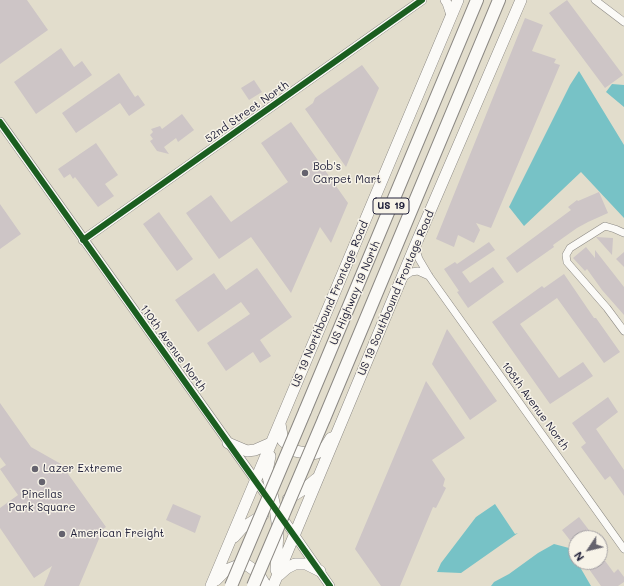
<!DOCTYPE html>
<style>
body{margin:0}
#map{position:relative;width:624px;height:586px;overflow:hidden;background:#e2ddcc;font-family:Mali,sans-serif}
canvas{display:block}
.north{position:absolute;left:568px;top:530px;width:40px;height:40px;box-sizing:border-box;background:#f7f3e8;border:1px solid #a29fa3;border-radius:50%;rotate:235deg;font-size:11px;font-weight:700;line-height:16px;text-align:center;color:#22223b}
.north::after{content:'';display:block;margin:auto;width:14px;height:18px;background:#65636e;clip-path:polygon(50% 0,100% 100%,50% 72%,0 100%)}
</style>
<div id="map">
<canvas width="624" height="586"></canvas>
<div class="north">N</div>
</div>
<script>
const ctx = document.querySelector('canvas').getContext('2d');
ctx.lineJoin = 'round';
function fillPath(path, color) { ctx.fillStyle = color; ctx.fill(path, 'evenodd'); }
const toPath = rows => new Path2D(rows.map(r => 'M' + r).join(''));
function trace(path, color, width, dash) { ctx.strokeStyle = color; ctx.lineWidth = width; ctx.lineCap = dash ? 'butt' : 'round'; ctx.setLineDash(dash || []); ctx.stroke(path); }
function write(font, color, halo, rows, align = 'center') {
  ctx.font = font + ' Mali,sans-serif'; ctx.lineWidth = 3; ctx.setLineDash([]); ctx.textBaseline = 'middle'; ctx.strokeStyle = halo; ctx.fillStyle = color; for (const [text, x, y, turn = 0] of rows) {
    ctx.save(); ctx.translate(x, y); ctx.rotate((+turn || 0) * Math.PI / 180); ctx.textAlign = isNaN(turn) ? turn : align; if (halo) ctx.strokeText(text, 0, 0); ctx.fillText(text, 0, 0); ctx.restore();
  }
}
fillPath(toPath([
 [579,71,624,145,624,218,581,172,524,226,509,207,570,85],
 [612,84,624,85,624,107,606,92],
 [495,504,515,534,518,533,461,573,437,572,441,563,476,517],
 [554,544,569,548,591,586,491,586,494,582,509,574,538,553]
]), '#77c2c6');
fillPath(toPath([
 [0,0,27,0,48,30,0,64],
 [567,0,623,75,605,88,549,13],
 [525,18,543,25,532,51,556,59,554,63,560,65,491,228,476,223,480,230,474,243,458,235,454,247,436,239],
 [61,48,74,67,82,61,92,75,36,114,14,82],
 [362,65,379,88,346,167,305,109,313,103,315,98],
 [119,73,135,97,138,95,145,105,129,116,120,103,76,133,62,113],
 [254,80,262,92,249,100,241,88],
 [182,114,194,130,178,142,176,138,164,147,169,154,157,151,150,141,153,139,150,135,153,132,151,129,160,126,162,129],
 [291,122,348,203,331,243,320,227,291,293,251,237,219,259,186,213,211,195,231,222,288,182,261,143],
 [96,143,118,175,105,184,114,196,98,207,75,177,73,179,70,174,64,178,58,169],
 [599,192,608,213,588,222,577,228,553,245,554,247,517,273,506,258,571,210,568,207,577,200,578,201],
 [0,204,21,234,0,249],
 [159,212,193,259,177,271,143,224],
 [596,237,613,238,612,255],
 [489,242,495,250,462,272,470,283,493,267,504,282,468,308,457,292,459,291,444,269,455,262,457,264],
 [586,247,595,258,595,250,624,287,624,315,602,290,587,269,585,271,573,258],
 [624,252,624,267,616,259],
 [257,268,292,317,260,340,271,356,260,363,253,352,226,371,207,343,250,314,241,302,198,332,175,300,214,273,226,290],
 [564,274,594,318,596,318,620,352,604,363,557,298,520,324,559,378,583,362,593,376,550,404,492,322,542,286,544,288],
 [447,329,497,401,470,420,432,364],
 [426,381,465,438,432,460,445,479,443,486,446,488,436,508,433,507,400,586,381,586,355,549],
 [608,397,618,412,596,429,624,470,624,496,610,476,605,480,581,447,586,443,572,423],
 [0,403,31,447,61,464,106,527,100,531,101,534,79,586,44,586,52,566,34,578,0,528,0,508,18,495,0,469,6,465,0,457],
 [173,504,201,516,195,533,166,520],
 [579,517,595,538,576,538,576,548,562,530],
 [600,554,614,573,618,569,624,577,624,582,618,586,601,586,584,562,600,562]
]), '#cdc5c6');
const street = toPath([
 [595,0,624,22],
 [624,233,615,229,605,226,570,248,566,255,567,262,607,308,624,331],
 [415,247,419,259,429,276,624,549],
 [402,278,411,272,418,271,429,276]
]);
const secondary = toPath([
 [445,0,447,3,451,15],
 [0,122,271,502],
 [83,240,422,0],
 [280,514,330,586]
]);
const primary = toPath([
 [280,424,283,441,295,451,311,454,317,453,326,446,331,438],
 [228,443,247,451,255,450,271,443],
 [270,456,267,472,275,507,278,530,276,570],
 [288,499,304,489,316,479],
 [234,537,242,528,263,515],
 [279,575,287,568,295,564,306,564,320,571],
 [216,580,226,570,236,566,247,565,258,573,266,586],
 [211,586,458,0],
 [273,586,415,246,521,0]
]);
const highway = toPath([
 [305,411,477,0],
 [324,419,499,0]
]);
trace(street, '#8c8984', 8);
trace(secondary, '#8c8984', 10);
trace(primary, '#8c8984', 12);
trace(highway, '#8c8984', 14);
trace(street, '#fbfaf7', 7);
trace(secondary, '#fbfaf7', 9);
trace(primary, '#fbfaf7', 11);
trace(highway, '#fbfaf7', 12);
const highwayBridge = toPath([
 [231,586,305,411],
 [253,586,324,419]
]);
trace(highwayBridge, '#8c8984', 14, []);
trace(highwayBridge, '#fbfaf7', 12);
trace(toPath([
 [0,122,330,586],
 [83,240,422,0]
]), '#1b5e20', 6);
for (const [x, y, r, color] of [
 [305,173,4,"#65636e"],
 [35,469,4,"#65636e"],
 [42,482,4,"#65636e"],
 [62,534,4,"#65636e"]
]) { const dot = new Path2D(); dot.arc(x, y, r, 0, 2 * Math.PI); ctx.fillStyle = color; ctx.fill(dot); trace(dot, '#f7f3e8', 1.5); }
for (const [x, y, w] of [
 [391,206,36]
]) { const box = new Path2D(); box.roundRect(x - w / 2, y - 8, w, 16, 3); ctx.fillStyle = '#f7f3e8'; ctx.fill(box); trace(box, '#22223b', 1); }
write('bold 10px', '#22223b', null, [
 ["US 19",391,206]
]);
write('11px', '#22223b', '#f7f3e8', [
 ["52nd Street North",247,112,-35],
 ["US Highway 19 North",355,293,-67],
 ["US 19 Southbound Frontage Road",396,293,-67],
 ["US 19 Northbound Frontage Road",330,304,-67],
 ["110th Avenue North",173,348,54],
 ["108th Avenue North",535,406,54]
]);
write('11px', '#22223b', '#f7f3e8', [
 ["Bob's",313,167],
 ["Carpet Mart",313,180],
 ["Lazer Extreme",43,469],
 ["Pinellas",42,495,"center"],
 ["Park Square",42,508,"center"],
 ["American Freight",70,534]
], 'left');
</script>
